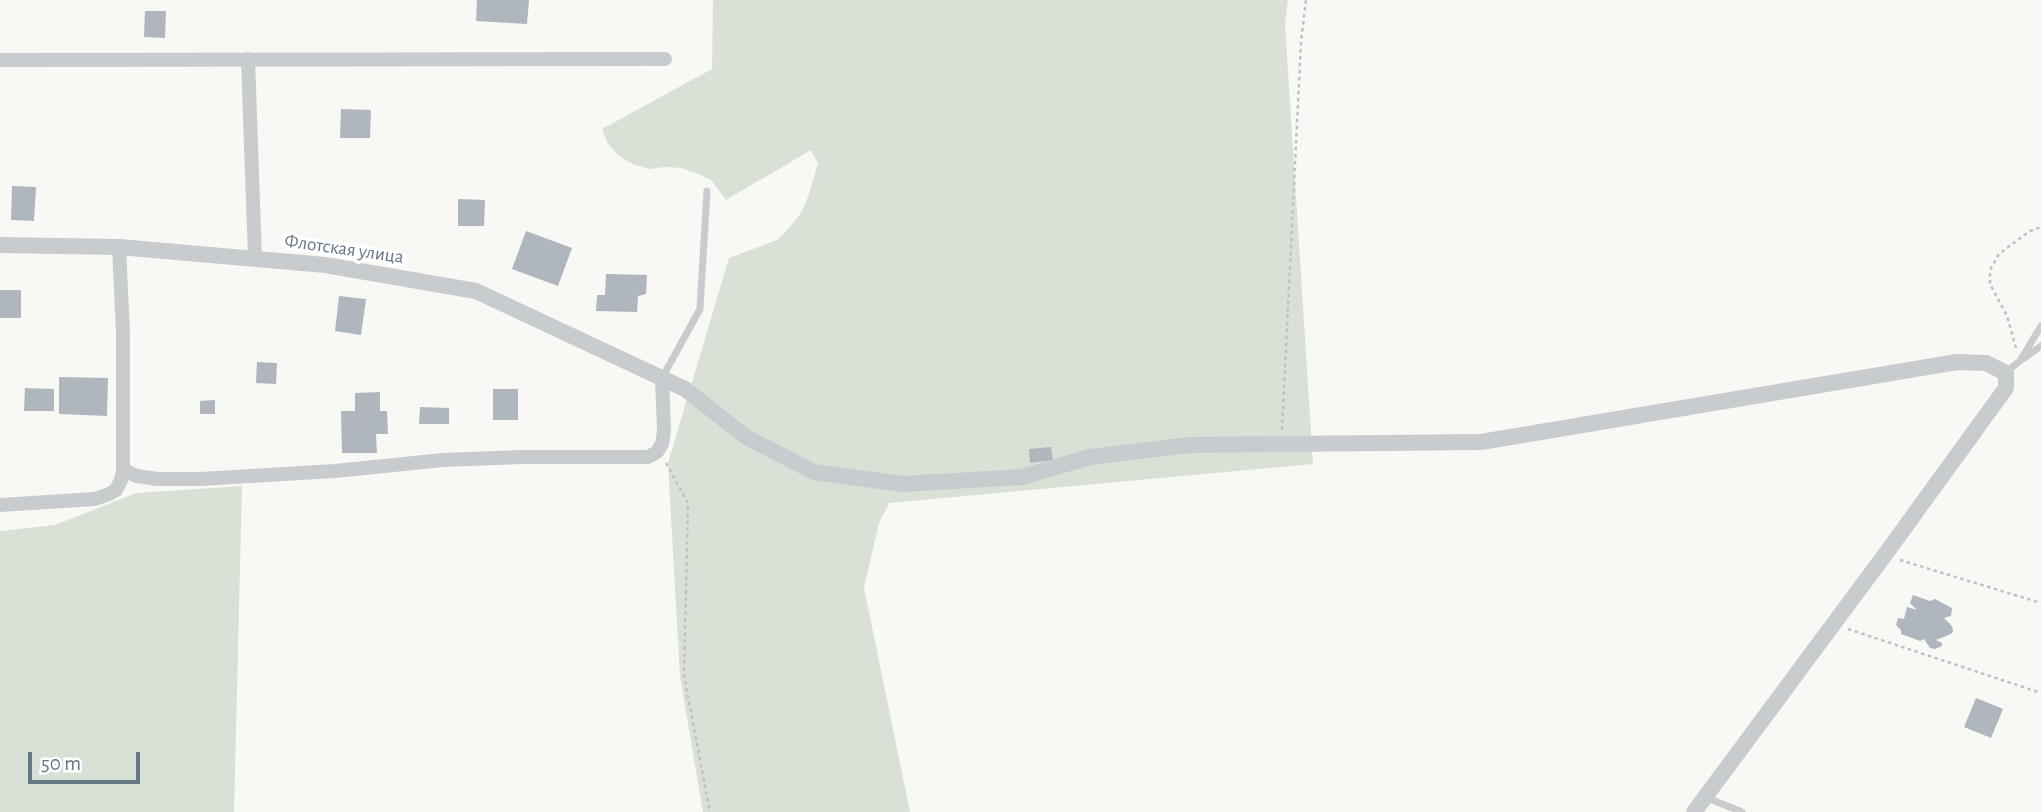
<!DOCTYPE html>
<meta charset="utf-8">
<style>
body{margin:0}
#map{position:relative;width:2041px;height:812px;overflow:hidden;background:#f8f8f5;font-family:"Alegreya Sans",sans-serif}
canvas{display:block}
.scale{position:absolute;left:28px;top:752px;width:112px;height:32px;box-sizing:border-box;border:4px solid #678;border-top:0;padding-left:9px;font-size:21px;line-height:24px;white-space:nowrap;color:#678;-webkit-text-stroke:5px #fff;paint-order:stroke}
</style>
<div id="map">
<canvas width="2041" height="812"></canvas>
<div class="scale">50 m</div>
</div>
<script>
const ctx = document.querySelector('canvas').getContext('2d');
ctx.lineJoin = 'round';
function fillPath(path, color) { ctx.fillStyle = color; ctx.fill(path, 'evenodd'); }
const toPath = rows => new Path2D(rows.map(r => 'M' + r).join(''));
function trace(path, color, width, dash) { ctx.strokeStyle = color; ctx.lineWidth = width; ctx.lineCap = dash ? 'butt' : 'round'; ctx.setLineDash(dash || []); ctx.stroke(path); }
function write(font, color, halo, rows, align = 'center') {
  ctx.font = font + ' "Alegreya Sans",sans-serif'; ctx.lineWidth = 7; ctx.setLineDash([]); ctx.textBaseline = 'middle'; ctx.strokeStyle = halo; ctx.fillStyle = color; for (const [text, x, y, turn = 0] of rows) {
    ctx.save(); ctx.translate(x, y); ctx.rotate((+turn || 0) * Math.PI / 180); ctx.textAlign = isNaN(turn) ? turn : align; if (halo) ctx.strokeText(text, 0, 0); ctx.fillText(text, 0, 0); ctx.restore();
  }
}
fillPath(toPath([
 [713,0,1288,0,1285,24,1313,464,889,503,879,523,864,588,910,812,703,812,680,676,668,463,729,258,777,240,789,228,801,213,808,197,818,164,811,150,726,200,711,180,696,173,681,168,665,167,649,169,633,164,619,156,608,144,602,129,712,69],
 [242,486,234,812,0,812,0,531,55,525,136,493]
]), '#d9e1d6');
fillPath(toPath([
 [477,0,529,0,527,24,476,21],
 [145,11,166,11,165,38,144,37],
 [341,109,371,110,370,138,340,138],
 [12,186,36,187,34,221,11,220],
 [458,199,485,200,484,226,458,226],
 [526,231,572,248,558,286,512,269],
 [606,274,647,275,646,294,638,296,637,312,596,311,597,295,605,295],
 [0,290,21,290,21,318,0,318],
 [339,296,366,299,361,335,335,331],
 [257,362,277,363,276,384,256,383],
 [59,377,108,378,107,416,59,414],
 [25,388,54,389,54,411,24,411],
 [493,389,518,389,518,420,493,420],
 [380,392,380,411,387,411,388,434,376,434,377,453,342,453,341,411,355,411,355,393],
 [215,400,215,414,200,414,200,401],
 [420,407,449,408,449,424,419,424],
 [1051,447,1053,460,1030,463,1029,449],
 [1913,595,1930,601,1935,599,1952,608,1951,616,1944,618,1952,626,1953,631,1951,634,1936,640,1942,643,1942,646,1935,649,1930,648,1924,639,1920,641,1901,634,1901,630,1896,625,1898,618,1904,619,1907,607,1917,610,1910,603],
 [1976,698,2003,709,1991,738,1964,727]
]), '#afb6bd');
trace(toPath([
 [2016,348,2007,316,1990,284,1990,270,1999,254,2030,231,2041,227],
 [1282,430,1301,42,1306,0],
 [666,463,688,503,684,675,710,812],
 [1900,560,2041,603],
 [1848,629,2041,693]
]), '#bfc2c4', 2.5, [3.5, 3.5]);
trace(toPath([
 [2023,359,2041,346],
 [2006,372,2020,361,2041,326],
 [662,378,700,309,707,191],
 [1705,797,1742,812]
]), '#c8cccf', 7);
trace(toPath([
 [248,59,255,258],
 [0,60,665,59],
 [123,470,137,476,157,479,200,479,335,471,443,460,521,457,648,457,657,452,662,444,664,431,662,378],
 [0,505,95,499,109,494,116,490,121,480,123,470,123,333,119,247]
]), '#c8cccf', 14);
trace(toPath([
 [0,245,119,247,325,265,476,291,685,389,746,437,814,472,902,484,1022,477,1090,457,1189,445,1481,442,1957,362,1986,363,2006,373,2006,388,1884,556,1694,812]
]), '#c8cccf', 16);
write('19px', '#678', '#fff', [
 ["Флотская улица",344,249,8]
]);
</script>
